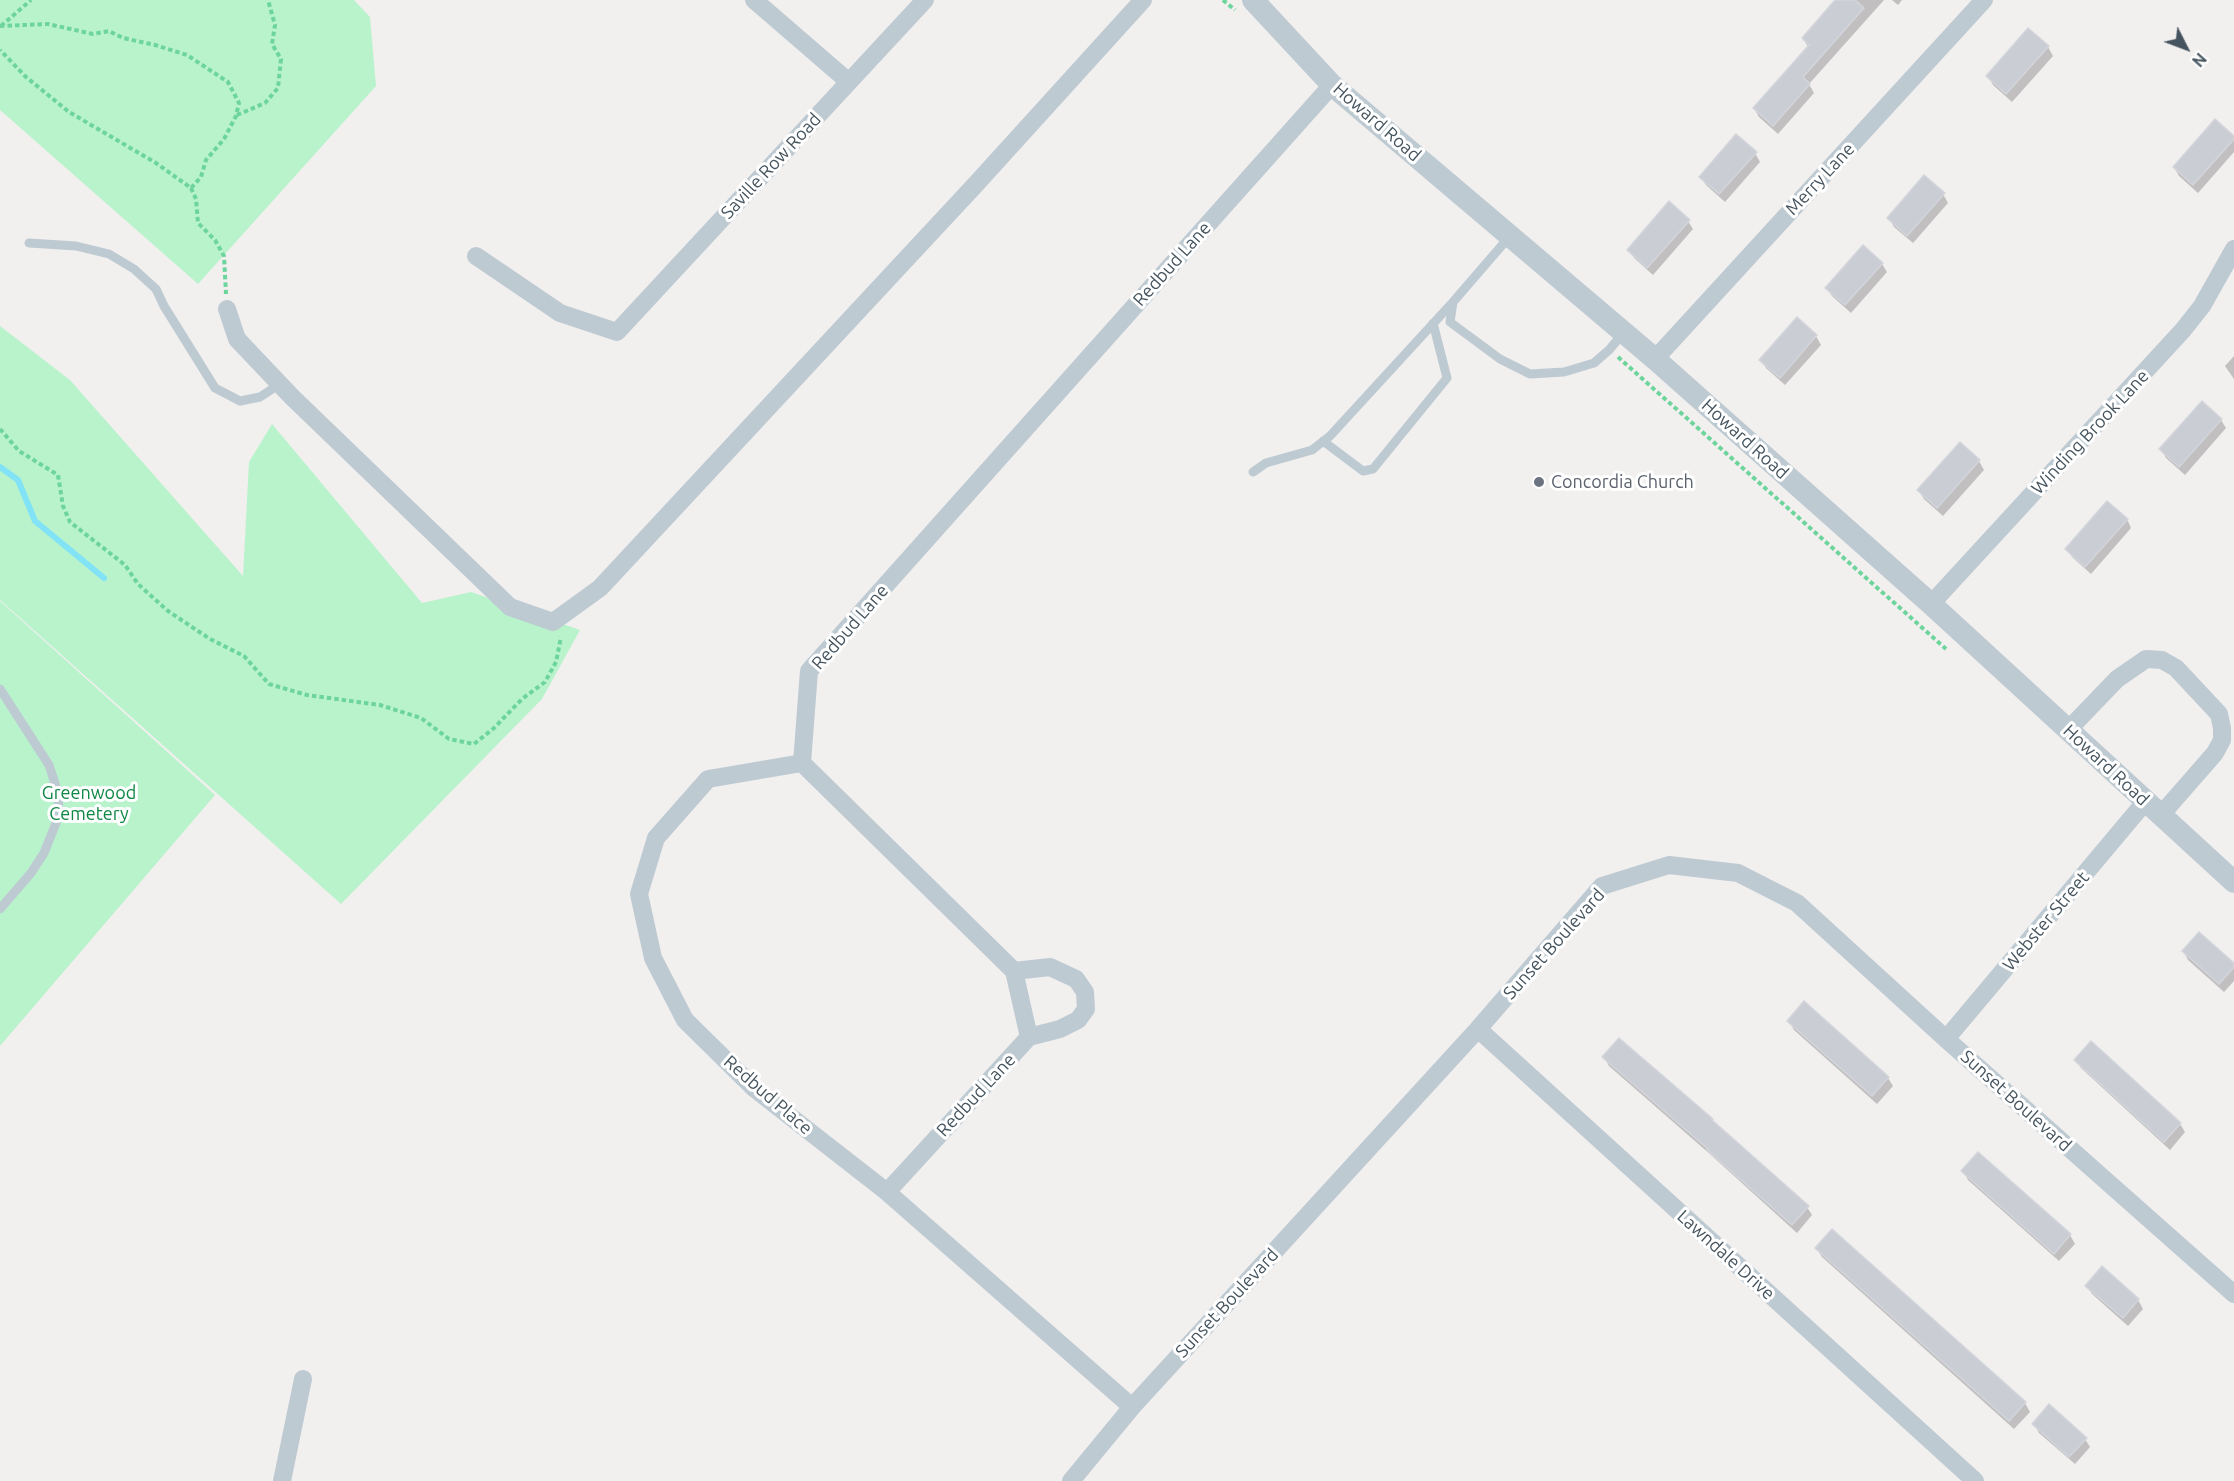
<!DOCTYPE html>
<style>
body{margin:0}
#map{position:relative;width:2234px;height:1481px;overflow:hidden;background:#f2efef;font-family:Ubuntu,sans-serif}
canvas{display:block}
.north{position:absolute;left:2156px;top:18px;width:60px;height:60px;-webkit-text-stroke:4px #fff;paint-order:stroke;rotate:132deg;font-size:16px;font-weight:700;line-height:24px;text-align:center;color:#45545e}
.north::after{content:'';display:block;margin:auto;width:21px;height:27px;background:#45545e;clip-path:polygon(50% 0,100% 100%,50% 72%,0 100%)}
</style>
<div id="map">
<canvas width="2234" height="1481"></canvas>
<div class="north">N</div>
</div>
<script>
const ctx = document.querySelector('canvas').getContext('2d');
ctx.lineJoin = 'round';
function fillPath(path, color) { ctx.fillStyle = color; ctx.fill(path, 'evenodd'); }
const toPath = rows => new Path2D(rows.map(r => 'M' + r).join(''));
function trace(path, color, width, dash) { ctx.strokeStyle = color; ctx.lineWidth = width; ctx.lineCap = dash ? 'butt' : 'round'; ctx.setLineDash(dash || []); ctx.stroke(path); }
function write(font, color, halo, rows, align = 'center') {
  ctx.font = font + ' Ubuntu,sans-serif'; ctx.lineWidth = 6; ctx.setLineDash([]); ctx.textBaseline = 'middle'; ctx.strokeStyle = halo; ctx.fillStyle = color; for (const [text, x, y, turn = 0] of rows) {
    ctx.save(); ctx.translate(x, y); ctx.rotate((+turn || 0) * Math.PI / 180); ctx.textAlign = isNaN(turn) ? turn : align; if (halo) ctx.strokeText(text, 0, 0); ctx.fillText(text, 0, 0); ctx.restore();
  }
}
fillPath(toPath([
 [0,0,354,0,370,17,376,86,198,284,0,110],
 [0,326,70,380,243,576,249,462,272,424,422,603,471,592,580,630,542,699,341,904,0,600],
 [0,601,215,795,0,1046]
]), '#b9f3cc');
fillPath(toPath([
 [1837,0,1884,0,1809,84,1814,93,1778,134,1759,117,1754,108,1809,48,1803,39],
 [1892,0,1902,0,1898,5],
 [2048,47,2053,56,2012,102,1993,85,1988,76],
 [2234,138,2234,152,2198,193,2179,176,2174,167],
 [1755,153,1760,162,1725,202,1706,185,1701,177],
 [1943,194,1948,203,1913,243,1894,227,1889,218],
 [1688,221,1693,229,1653,275,1634,258,1629,250],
 [1882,264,1887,272,1851,313,1832,296,1827,288],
 [1816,336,1821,345,1785,385,1766,368,1761,360],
 [2234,356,2234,379,2225,366],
 [2221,420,2226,428,2185,475,2166,458,2161,449],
 [1979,461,1984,470,1943,516,1924,499,1919,491],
 [2127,519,2131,528,2091,574,2072,557,2067,549],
 [2184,952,2234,965,2234,981,2224,992,2188,960],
 [1789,1021,1888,1078,1893,1086,1877,1104,1794,1030],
 [1604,1057,1714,1124,1807,1207,1812,1215,1797,1233,1711,1155,1609,1066],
 [2076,1060,2180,1124,2185,1132,2170,1150,2081,1068],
 [1978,1154,2070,1235,2075,1244,2059,1261,1968,1180,1963,1171],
 [1817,1249,2025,1403,2030,1412,2014,1429,1822,1257],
 [2103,1268,2138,1300,2143,1309,2128,1326,2092,1294,2087,1286],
 [2034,1424,2085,1439,2090,1447,2075,1464,2039,1433]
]), '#0003');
trace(toPath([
 [0,467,18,480,35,521,104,578]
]), '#81e3f5', 6);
const building = toPath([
 [1835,0,1855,0,1864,8,1803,77,1810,84,1773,126,1753,108,1809,45,1802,38,1835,0],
 [2028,28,2049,46,2006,94,1986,76,2028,28],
 [2215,119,2234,136,2234,139,2193,185,2173,167,2215,119],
 [1736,134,1757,152,1719,194,1699,177,1736,134],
 [1924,175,1945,193,1907,236,1887,218,1924,175],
 [1669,201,1690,220,1647,268,1627,250,1669,201],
 [1863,245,1883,263,1845,305,1825,288,1863,245],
 [1797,317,1817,335,1780,378,1759,360,1797,317],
 [2202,401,2222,419,2179,467,2159,449,2202,401],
 [1960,442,1980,460,1937,508,1917,490,1960,442],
 [2107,501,2128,519,2085,567,2065,549,2107,501],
 [2199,932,2234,963,2234,967,2219,984,2182,951,2199,932],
 [1804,1001,1889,1077,1872,1096,1787,1021,1804,1001],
 [1619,1038,1713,1119,1712,1120,1809,1206,1792,1225,1707,1150,1708,1149,1602,1057,1619,1038],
 [2091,1041,2181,1123,2164,1142,2074,1060,2091,1041],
 [1978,1152,2071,1234,2054,1254,1961,1171,1978,1152],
 [1832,1229,2026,1402,2009,1421,1815,1248,1832,1229],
 [2102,1266,2139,1299,2123,1318,2085,1286,2102,1266],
 [2049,1404,2087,1438,2069,1457,2032,1424,2049,1404]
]);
fillPath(building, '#caced4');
trace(building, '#d2d5db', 1.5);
trace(toPath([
 [1223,0,1235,10],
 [0,26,48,24,93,34,109,31,123,38,155,45,187,55,228,82,239,103,236,116,224,139,206,160,201,177,191,188,156,163,69,112,26,77,0,50],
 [1,26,31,0],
 [237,115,265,103,278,88,281,59,272,44,275,25,268,0],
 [191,188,196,199,198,223,215,240,224,256,226,294],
 [1618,357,1946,649],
 [0,429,19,451,58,475,63,506,70,522,125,565,138,584,168,611,210,639,244,656,269,684,307,695,380,705,421,718,449,739,474,744,494,728,522,699,545,682,556,662,561,637]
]), '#6dd59c', 4, [4.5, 3]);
trace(toPath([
 [1510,236,1453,302,1450,322,1500,359,1530,374,1564,372,1594,363,1609,350,1624,332],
 [29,243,76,246,109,254,134,269,156,289,164,306,215,388,240,401,260,397,280,384],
 [1323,441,1363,471,1373,469,1447,378,1433,323],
 [1253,472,1266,463,1312,450,1330,436,1453,302],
 [0,689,49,765,59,796,58,818,44,853,31,873,0,909]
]), '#becad2', 9);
trace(toPath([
 [754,0,849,82],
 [476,256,560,313,617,332,925,0],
 [227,309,237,339,292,397,510,607,553,622,600,588,976,184,1143,0],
 [1655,359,1984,0],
 [1931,604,2183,330,2202,306,2234,249],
 [2068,730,2117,679,2146,659,2162,660,2176,668,2219,714,2222,728,2222,740,2215,753,2160,816],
 [802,763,708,779,656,838,639,894,653,958,685,1020,755,1089,887,1192,1132,1407],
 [1014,971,1050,967,1076,979,1085,992,1086,1009,1078,1020,1060,1029,1029,1037],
 [1478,1029,1975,1481],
 [1946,1039,2145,802],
 [887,1192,1029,1037,1014,971,802,763,809,671,1332,85],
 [282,1481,303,1379],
 [1071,1481,1132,1407,1478,1029,1602,886,1669,865,1738,873,1797,903,1946,1039,2234,1294]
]), '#becad2', 18);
trace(toPath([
 [1253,0,1332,85,1655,359,1931,604,2234,882]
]), '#becad2', 22);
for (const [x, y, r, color] of [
 [1539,482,6,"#6b7280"]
]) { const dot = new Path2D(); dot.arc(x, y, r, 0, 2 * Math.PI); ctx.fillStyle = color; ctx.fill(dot); trace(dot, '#fff', 2); }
write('18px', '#45545e', '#fff', [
 ["Howard Road",1377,122,41],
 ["Saville Row Road",771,166,-47],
 ["Merry Lane",1820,179,-47],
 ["Redbud Lane",1172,264,-48],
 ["Winding Brook Lane",2090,432,-47],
 ["Howard Road",1745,439,42],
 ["Redbud Lane",850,627,-49],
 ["Howard Road",2106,765,43],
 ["Webster Street",2046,921,-50],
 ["Sunset Boulevard",1554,944,-48],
 ["Redbud Place",768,1095,41],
 ["Redbud Lane",976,1095,-47],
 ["Sunset Boulevard",2016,1101,42],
 ["Lawndale Drive",1726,1255,42],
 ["Sunset Boulevard",1227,1303,-47]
]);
write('18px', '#5b616d', '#fff', [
 ["Concordia Church",1551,482]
], 'left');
write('18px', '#0e8744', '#fff', [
 ["Greenwood",89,793],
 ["Cemetery",89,814]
]);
</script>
